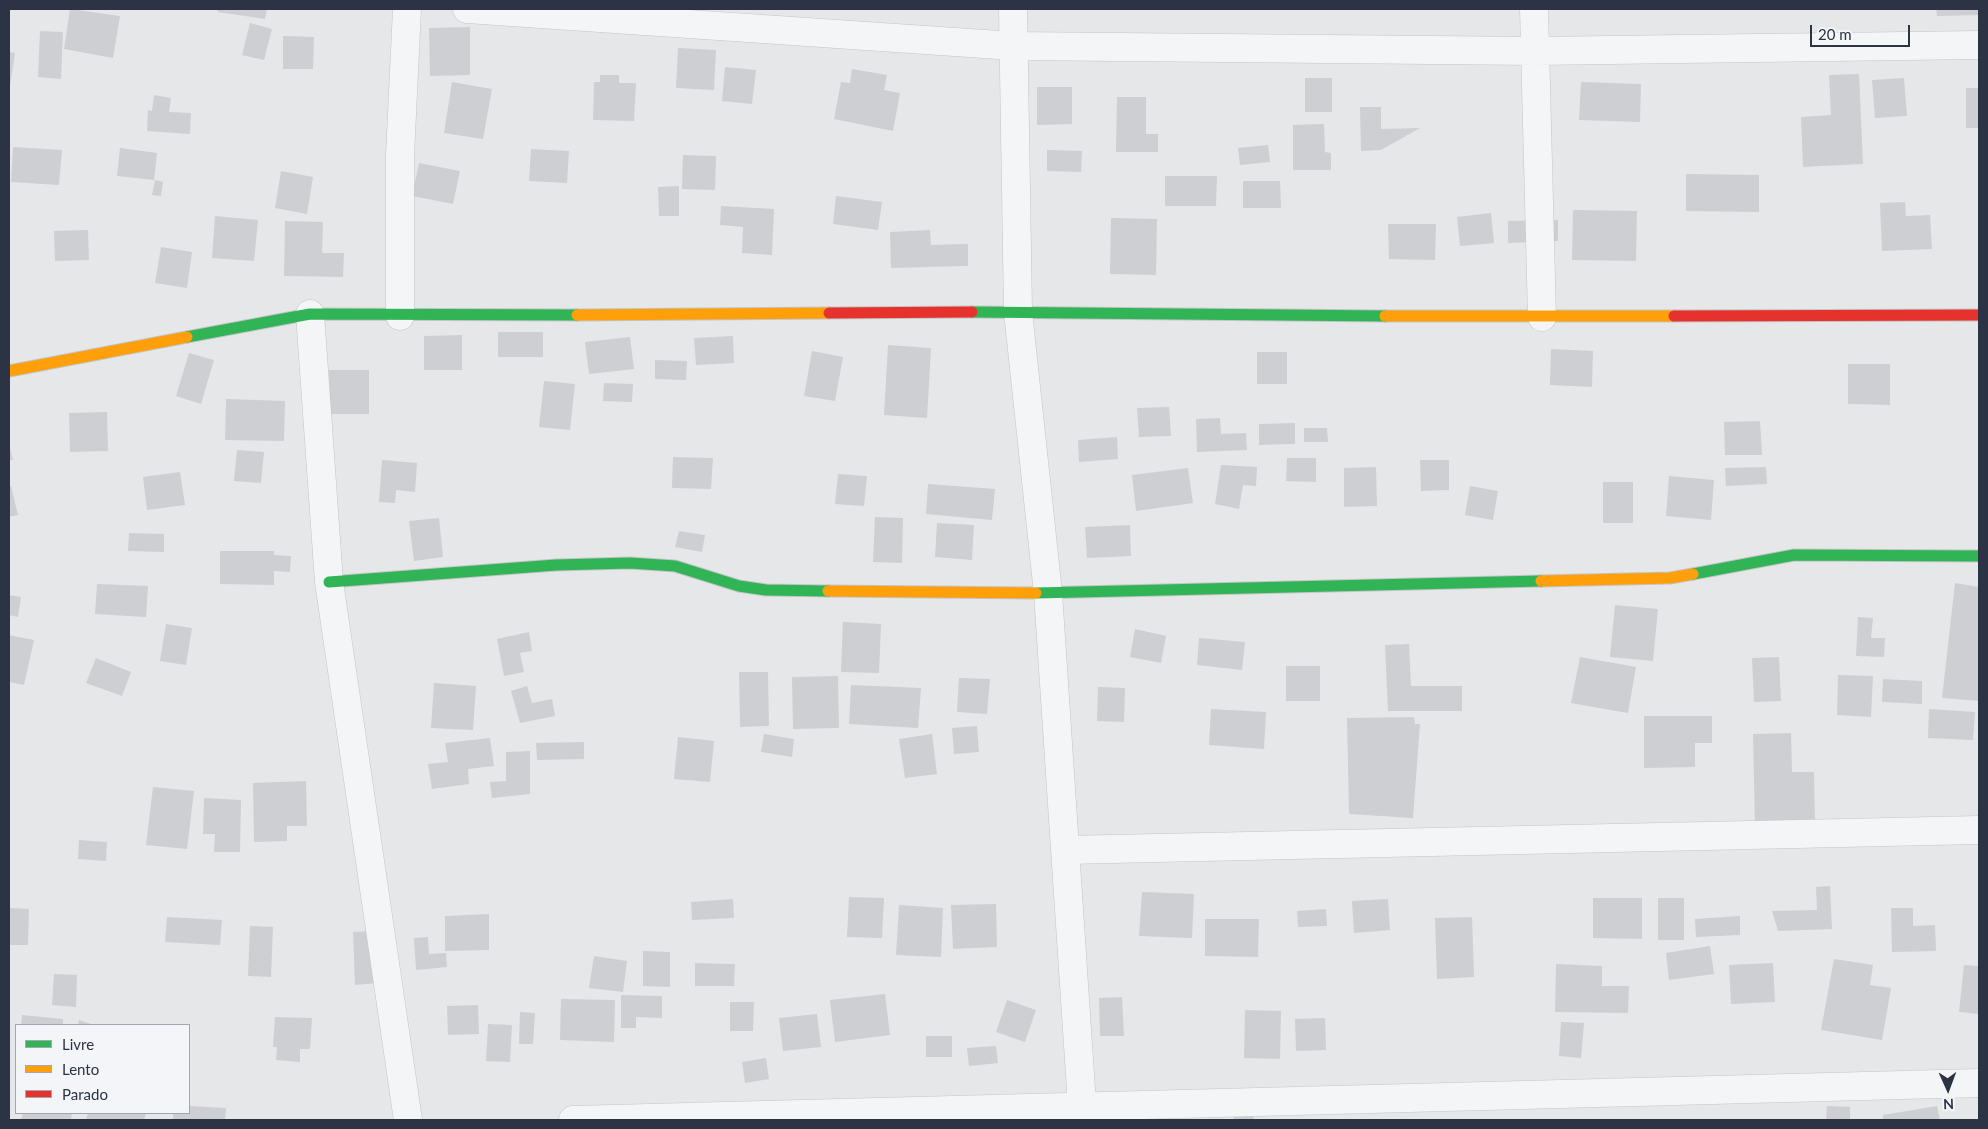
<!DOCTYPE html>
<style>
body{margin:0}
#map{position:relative;width:1988px;height:1129px;overflow:hidden;background:#e5e7e9;font-family:Lato,sans-serif}
canvas{display:block}
.frame{position:absolute;inset:0;border:10px solid #2b3344;pointer-events:none}
.legend{position:absolute;left:15px;top:1024px;width:175px;height:90px;box-sizing:border-box;background:#f3f5f9;border:1px solid #a3a7b1;margin:0;padding:6px 9px;list-style:none;font-size:15px;color:#2b3344}
.legend li{display:flex;align-items:center;gap:10px;height:25px}
.legend b{width:25px;border:1px solid #a3a7b1}
.north{position:absolute;left:1923px;top:1064px;width:50px;height:50px;-webkit-text-stroke:4px #f3f5f9;paint-order:stroke;rotate:178deg;font-size:14px;font-weight:700;line-height:20px;text-align:center;color:#2b3344}
.north::after{content:'';display:block;margin:auto;width:18px;height:22px;background:#2b3344;clip-path:polygon(50% 0,100% 100%,50% 72%,0 100%)}
.scale{position:absolute;left:1810px;top:25px;width:100px;height:22px;box-sizing:border-box;border:2px solid #2b3344;border-top:0;padding-left:6px;font-size:15px;line-height:18px;white-space:nowrap;color:#2b3344;-webkit-text-stroke:4px #f3f5f9;paint-order:stroke}
</style>
<div id="map">
<canvas width="1988" height="1129"></canvas>
<div class="frame"></div>
<ul class="legend">
<li><b style="height:6px;background:#30b455"></b>Livre</li>
<li><b style="height:6px;background:#ff9f0a"></b>Lento</li>
<li><b style="height:6px;background:#e5322d"></b>Parado</li>
</ul>
<div class="north">N</div>
<div class="scale">20 m</div>
</div>
<script>
const ctx = document.querySelector('canvas').getContext('2d');
ctx.lineJoin = 'round';
function fillPath(path, color) { ctx.fillStyle = color; ctx.fill(path, 'evenodd'); }
const toPath = rows => new Path2D(rows.map(r => 'M' + r).join(''));
function trace(path, color, width, dash) { ctx.strokeStyle = color; ctx.lineWidth = width; ctx.lineCap = dash ? 'butt' : 'round'; ctx.setLineDash(dash || []); ctx.stroke(path); }
fillPath(toPath([
 [70,9,120,16,113,58,64,49],
 [218,9,267,9,265,19,218,12],
 [1936,9,1979,9,1979,15,1937,16],
 [250,23,272,29,264,60,242,55],
 [470,27,470,75,430,76,429,28],
 [40,31,63,32,61,79,38,77],
 [283,36,314,37,313,69,283,69],
 [678,48,716,50,714,90,676,88],
 [9,52,15,53,10,86,9,86],
 [725,67,756,70,752,104,722,101],
 [852,69,887,75,884,90,900,93,893,131,834,119,841,82,850,83],
 [1859,74,1863,164,1803,167,1801,117,1831,115,1829,75],
 [600,75,619,75,619,83,636,83,634,121,593,120,594,82,600,82],
 [1305,78,1332,78,1332,112,1305,112],
 [1904,78,1907,116,1875,118,1872,80],
 [452,82,492,89,483,139,444,133],
 [1581,82,1641,84,1640,122,1579,120],
 [1037,87,1072,87,1072,124,1037,125],
 [1966,88,1979,88,1979,128,1966,128],
 [154,95,171,98,169,112,191,113,190,134,147,131,148,110,152,111],
 [1117,97,1146,97,1146,134,1158,134,1158,152,1116,152],
 [1360,107,1381,107,1381,129,1420,128,1381,150,1361,151],
 [1324,124,1325,152,1331,153,1331,170,1293,170,1293,125],
 [1268,145,1270,162,1240,165,1238,148],
 [13,147,62,150,59,185,11,182],
 [120,148,157,153,154,180,117,176],
 [531,149,569,151,567,183,529,181],
 [1047,150,1082,151,1081,172,1047,171],
 [683,155,716,156,715,190,682,189],
 [419,163,460,171,453,204,412,196],
 [281,171,313,177,307,214,275,208],
 [1686,174,1759,175,1759,212,1686,211],
 [1165,176,1217,176,1216,206,1165,206],
 [155,180,163,182,161,196,152,195],
 [1243,181,1280,181,1281,208,1243,208],
 [679,186,679,216,659,216,658,187],
 [836,196,882,202,878,230,833,224],
 [1905,202,1906,216,1930,215,1932,249,1882,251,1880,203],
 [721,206,774,209,772,255,742,253,743,227,720,225],
 [1573,210,1637,211,1636,261,1572,260],
 [1491,213,1494,243,1460,246,1457,217],
 [215,216,258,220,254,261,212,258],
 [1111,218,1157,219,1156,275,1110,274],
 [1558,220,1558,241,1508,243,1508,221],
 [285,221,323,222,322,253,344,253,343,277,284,276],
 [1388,224,1436,224,1435,260,1389,259],
 [88,230,89,260,55,261,54,231],
 [930,230,931,245,968,244,968,266,891,268,890,232],
 [161,247,192,252,187,288,155,283],
 [498,332,543,332,543,357,498,357],
 [462,335,462,370,424,370,424,336],
 [733,336,734,363,696,365,694,338],
 [630,337,634,369,589,374,585,342],
 [888,345,931,348,927,418,884,415],
 [1551,349,1593,351,1592,387,1550,385],
 [812,351,843,357,835,401,804,396],
 [1257,352,1287,352,1287,384,1257,384],
 [189,353,214,360,201,404,176,396],
 [655,360,687,361,686,380,655,379],
 [1848,364,1890,364,1890,405,1848,404],
 [329,370,369,370,369,414,330,414],
 [544,381,575,384,570,430,539,427],
 [604,383,633,384,632,402,603,401],
 [226,399,285,401,284,441,225,440],
 [1169,407,1171,436,1139,437,1137,408],
 [107,412,108,451,70,452,69,413],
 [1220,418,1221,434,1246,433,1247,450,1197,452,1196,419],
 [1760,421,1762,455,1725,455,1724,422],
 [1295,423,1295,444,1259,445,1259,424],
 [1304,428,1327,428,1328,442,1304,442],
 [1117,437,1118,459,1079,462,1078,440],
 [9,445,13,460,9,460],
 [237,450,264,452,261,483,234,481],
 [673,457,713,458,711,489,672,488],
 [1287,458,1316,458,1316,482,1286,481],
 [382,460,417,463,415,492,396,490,395,503,379,502],
 [1420,460,1449,460,1449,490,1421,491],
 [1221,465,1257,467,1256,486,1243,485,1239,509,1215,504],
 [1376,467,1377,506,1344,507,1344,468],
 [1766,467,1767,484,1726,486,1725,468],
 [1188,468,1193,503,1136,511,1132,475],
 [180,472,185,505,147,510,143,477],
 [838,474,867,476,864,506,835,504],
 [1669,476,1714,480,1711,520,1666,516],
 [1603,482,1633,482,1633,523,1603,523],
 [928,484,995,489,992,520,926,514],
 [9,486,11,486,18,515,9,517],
 [1470,486,1498,491,1493,520,1465,515],
 [875,517,903,518,902,563,873,562],
 [439,518,443,557,414,561,409,521],
 [937,523,974,525,972,560,935,557],
 [1130,525,1131,556,1087,558,1085,527],
 [679,531,705,535,702,552,675,547],
 [129,533,164,534,164,552,128,551],
 [220,551,274,551,274,555,291,556,290,572,274,571,274,585,220,584],
 [1955,583,1979,587,1979,701,1942,698],
 [97,584,148,586,146,617,95,614],
 [9,595,21,597,18,617,9,615],
 [1615,605,1658,609,1653,661,1610,657],
 [1858,617,1873,618,1871,638,1885,638,1884,657,1856,656],
 [843,622,881,624,879,673,841,672],
 [166,624,192,628,186,665,160,661],
 [1135,629,1166,636,1161,663,1130,657],
 [529,632,532,651,520,653,524,672,504,676,497,639],
 [9,635,34,640,24,685,9,682],
 [1199,638,1245,642,1242,670,1197,665],
 [1409,644,1411,686,1462,686,1462,711,1388,711,1385,645],
 [1580,657,1636,667,1628,713,1571,703],
 [1779,657,1781,701,1754,702,1752,658],
 [96,658,131,672,122,696,86,683],
 [1286,666,1320,666,1320,701,1286,701],
 [739,672,768,672,769,726,740,727],
 [1838,675,1873,676,1871,717,1837,715],
 [838,676,839,728,793,729,792,677],
 [959,678,990,679,987,714,957,712],
 [1883,679,1922,681,1922,704,1882,702],
 [434,683,476,686,473,730,431,728],
 [851,685,921,688,918,728,849,724],
 [527,686,532,703,552,699,555,716,520,723,511,691],
 [1098,687,1125,688,1124,722,1097,721],
 [1211,709,1266,712,1264,749,1209,745],
 [1929,709,1975,712,1973,740,1928,738],
 [1644,716,1712,716,1712,743,1695,743,1695,767,1644,768],
 [1414,717,1415,724,1420,724,1413,818,1349,814,1347,718],
 [977,726,979,752,954,754,952,728],
 [1791,733,1792,772,1814,772,1815,823,1755,825,1753,734],
 [764,734,794,739,792,757,761,752],
 [932,734,937,774,905,778,899,739],
 [678,737,714,741,710,782,674,779],
 [490,738,494,766,468,769,469,784,432,789,428,764,448,762,445,743],
 [584,742,584,759,537,760,536,743],
 [530,751,530,794,492,798,490,782,506,781,506,752],
 [306,781,307,826,287,826,287,841,254,842,253,783],
 [153,787,194,791,187,849,146,845],
 [204,798,241,800,240,852,214,852,215,834,203,834],
 [79,840,107,842,106,861,78,859],
 [1830,886,1832,929,1778,931,1772,911,1817,910,1816,887],
 [1142,892,1194,894,1192,938,1139,936],
 [849,897,884,898,882,938,847,937],
 [1593,898,1642,898,1642,939,1593,938],
 [1658,898,1684,898,1684,940,1658,940],
 [733,899,734,918,692,920,691,902],
 [1388,899,1390,930,1354,933,1352,901],
 [996,904,997,947,953,949,951,905],
 [899,905,943,908,941,957,896,955],
 [9,908,29,909,28,945,9,945],
 [1891,908,1913,908,1913,926,1935,925,1936,951,1892,952],
 [1326,909,1327,926,1298,927,1297,911],
 [489,914,489,950,445,951,445,916],
 [1740,916,1740,935,1696,937,1695,919],
 [167,917,222,920,220,945,165,942],
 [1472,917,1474,977,1437,979,1435,918],
 [1205,919,1259,919,1258,957,1205,956],
 [250,926,273,927,271,977,248,976],
 [375,931,378,983,355,985,353,932],
 [428,937,429,954,446,953,447,967,416,970,414,938],
 [1710,946,1714,974,1669,980,1666,953],
 [643,951,670,952,670,987,643,986],
 [594,956,627,961,623,992,589,988],
 [1834,959,1873,965,1870,985,1891,988,1882,1040,1821,1030],
 [695,963,735,964,734,986,695,986],
 [1773,963,1775,1002,1731,1004,1729,965],
 [1556,964,1602,966,1602,986,1629,986,1628,1013,1555,1012],
 [1964,965,1979,966,1979,1014,1959,1012],
 [54,974,77,975,76,1007,52,1005],
 [885,994,890,1035,835,1042,830,1000],
 [621,995,662,996,662,1018,636,1017,636,1028,621,1028],
 [1122,997,1124,1036,1100,1036,1099,998],
 [561,999,615,1000,614,1042,560,1040],
 [1007,1000,1036,1010,1025,1042,996,1032],
 [730,1002,754,1002,753,1031,730,1031],
 [478,1005,479,1034,448,1035,447,1006],
 [1245,1010,1281,1011,1280,1059,1244,1058],
 [520,1012,535,1013,533,1044,519,1044],
 [817,1014,821,1047,783,1051,779,1018],
 [22,1015,63,1019,63,1025,21,1025],
 [275,1017,312,1018,310,1049,300,1049,300,1062,276,1060,277,1047,273,1047],
 [1325,1018,1326,1050,1296,1051,1295,1019],
 [79,1020,94,1025,78,1025],
 [1561,1022,1584,1023,1581,1058,1559,1056],
 [488,1024,512,1025,510,1062,486,1061],
 [926,1036,952,1036,952,1057,926,1057],
 [996,1046,998,1063,969,1066,967,1048],
 [766,1058,769,1079,745,1083,742,1062],
 [189,1106,226,1108,225,1120,173,1120,173,1113,189,1113],
 [1827,1106,1850,1107,1850,1120,1826,1120],
 [1937,1106,1940,1120,1883,1120,1883,1115],
 [1253,1112,1254,1120,1234,1120,1233,1114],
 [23,1113,72,1113,71,1120,21,1120],
 [88,1113,146,1113,144,1120,86,1120]
]), '#cecfd2');
const street = toPath([
 [467,9,1014,46,1536,51,1979,45],
 [1013,9,1018,312,1048,593,1083,1120],
 [1534,9,1542,317],
 [310,314,329,582,408,1120],
 [400,316,400,156,407,9],
 [1066,850,1979,830],
 [573,1120,1979,1083]
]);
const fast = toPath([
 [972,312,1385,316],
 [187,337,310,314,577,315],
 [1693,574,1794,555,1979,556],
 [329,582,556,565,630,563,675,566,739,586,766,590,828,591],
 [1036,593,1541,581]
]);
const slow = toPath([
 [577,315,829,313],
 [1385,316,1674,316],
 [9,371,187,337],
 [1541,581,1670,578,1693,574],
 [828,591,1036,593]
]);
const jam = toPath([
 [829,313,972,312],
 [1674,316,1979,315]
]);
trace(street, '#c3c5c7', 29);
trace(fast, '#c3c5c7', 13);
trace(slow, '#c3c5c7', 13);
trace(jam, '#c3c5c7', 13);
trace(street, '#f4f5f7', 28);
trace(fast, '#30b455', 11);
trace(slow, '#ff9f0a', 11);
trace(jam, '#e5322d', 11);
</script>
